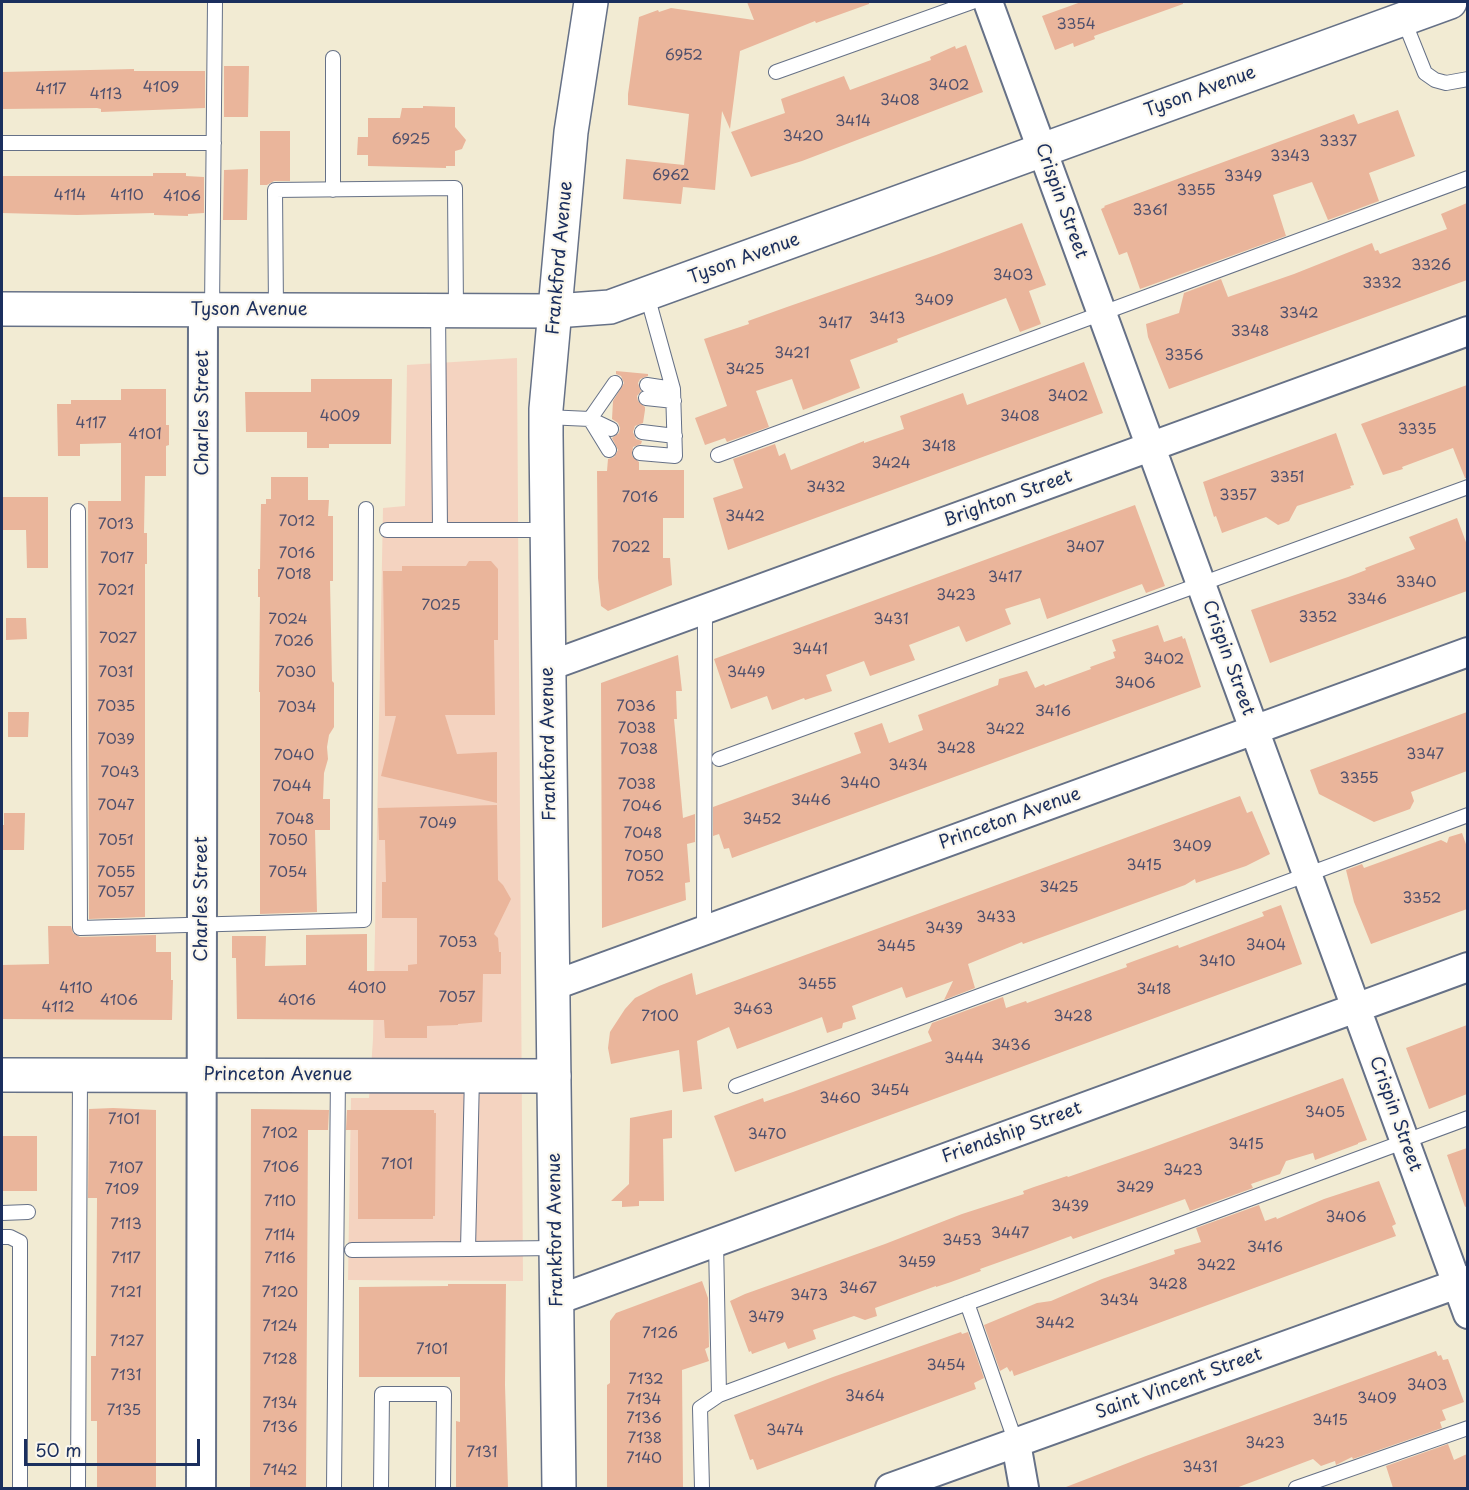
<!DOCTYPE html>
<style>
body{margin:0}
#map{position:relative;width:1469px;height:1490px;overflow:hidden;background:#f2ebd3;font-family:"Playpen Sans",sans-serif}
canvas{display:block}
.frame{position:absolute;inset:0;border:3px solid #1b2f5e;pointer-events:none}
.scale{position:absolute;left:24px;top:1439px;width:176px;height:27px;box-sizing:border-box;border:3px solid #1b2f5e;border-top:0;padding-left:8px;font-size:18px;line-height:21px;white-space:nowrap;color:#1b2f5e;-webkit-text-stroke:4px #fbf7ec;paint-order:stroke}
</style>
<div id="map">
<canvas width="1469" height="1490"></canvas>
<div class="frame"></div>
<div class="scale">50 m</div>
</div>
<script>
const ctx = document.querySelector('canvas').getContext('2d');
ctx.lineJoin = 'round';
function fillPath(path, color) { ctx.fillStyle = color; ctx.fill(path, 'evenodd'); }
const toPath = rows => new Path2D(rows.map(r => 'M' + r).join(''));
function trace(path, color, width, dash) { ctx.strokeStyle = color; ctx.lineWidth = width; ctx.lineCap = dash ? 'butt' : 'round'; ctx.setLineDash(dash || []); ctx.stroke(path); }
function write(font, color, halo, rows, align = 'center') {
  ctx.font = font + ' "Playpen Sans",sans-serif'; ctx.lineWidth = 4.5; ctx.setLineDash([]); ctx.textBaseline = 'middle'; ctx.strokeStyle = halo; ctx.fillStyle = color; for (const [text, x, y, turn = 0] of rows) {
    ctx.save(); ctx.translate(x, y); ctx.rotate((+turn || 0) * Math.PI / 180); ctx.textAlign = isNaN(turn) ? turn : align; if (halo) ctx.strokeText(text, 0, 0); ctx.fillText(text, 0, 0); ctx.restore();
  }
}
fillPath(toPath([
 [517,358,523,1281,348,1280,351,1098,369,1098,373,1039,383,508,405,506,407,365]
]), '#f4d3c0');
fillPath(toPath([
 [747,2,869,2,869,4,816,23,815,21,740,51,730,129,722,111,715,190,683,187,681,204,623,199,626,159,684,165,689,114,628,105,628,94,639,17,658,10,659,12,671,8,754,20],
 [1081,2,1183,2,1183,4,1094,36,1095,39,1074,47,1073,43,1055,50,1042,16],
 [966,45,983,92,802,161,751,177,731,132,785,113,781,99,844,76,850,90,931,60,930,57,955,46,956,49],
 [224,66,249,66,248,117,224,117],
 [134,69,134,71,205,71,205,108,101,112,101,109,97,108,2,109,2,72],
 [423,106,455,107,455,127,466,140,462,149,455,151,455,166,446,166,446,168,368,166,368,155,357,155,358,137,368,137,368,118,400,118,402,108,423,108],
 [1398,110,1415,156,1369,173,1379,201,1328,220,1312,182,1273,195,1286,236,1140,289,1127,252,1119,255,1101,209,1105,207,1104,206,1354,114,1358,124],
 [260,131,290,131,290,181,274,181,267,185,260,185],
 [248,169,247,220,223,220,224,170],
 [153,173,186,173,186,176,204,177,204,213,188,214,188,216,154,215,154,213,77,215,2,213,2,176,153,176],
 [1467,203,1467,280,1169,389,1148,337,1146,324,1179,313,1184,293,1221,279,1228,297,1294,274,1372,243,1375,251,1378,250,1380,254,1447,229,1441,214],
 [1022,223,1046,285,1029,291,1041,324,1020,332,1006,298,897,339,898,342,850,360,860,388,827,401,803,410,792,379,756,391,769,427,727,442,725,438,705,445,695,418,727,406,704,339,749,324,748,321,787,307,936,255],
 [1084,362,1103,413,728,550,713,498,743,488,733,459,775,444,779,456,785,453,791,470,864,441,864,443,904,429,900,416,963,393,967,405],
 [616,371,648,374,648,376,640,379,638,383,641,391,637,396,638,401,645,407,645,410,643,423,635,426,633,432,636,439,642,441,641,444,633,447,632,456,639,462,639,470,684,470,684,518,663,518,663,558,670,558,672,585,608,611,601,606,598,578,597,471,607,471,608,459,614,457,618,450,612,438,619,433,620,428,618,423,612,419,613,401,624,383,621,376,616,374],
 [311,379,392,379,391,444,329,444,329,448,307,448,307,432,246,432,245,392,311,392],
 [1467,385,1467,478,1465,478,1453,448,1402,467,1403,469,1383,475,1361,424],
 [121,389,166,389,166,425,169,425,169,445,166,446,166,476,145,476,144,533,147,533,147,564,145,564,145,917,89,919,88,501,121,501,121,443,80,444,80,456,58,456,57,404,71,404,71,400,121,400],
 [1336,433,1354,485,1350,486,1351,488,1297,506,1289,521,1278,525,1266,517,1222,533,1216,516,1214,517,1203,482],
 [271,477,308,477,308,500,329,500,328,516,333,516,333,581,330,581,332,681,334,683,334,727,329,735,327,747,328,759,324,773,323,799,330,799,330,830,315,830,317,912,260,914,260,692,259,692,260,597,258,597,258,569,260,569,261,504,266,504,266,499,271,499],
 [2,497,48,497,48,568,27,568,26,530,2,530],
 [1135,505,1165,586,1146,593,1142,584,1047,619,1040,598,1005,609,1011,624,966,642,959,626,909,645,915,660,870,676,864,661,826,675,832,691,805,700,804,698,772,710,767,696,731,709,714,659],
 [1457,518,1467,545,1467,591,1270,663,1251,610,1348,577,1366,570,1365,568,1415,549,1409,537],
 [469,561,491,561,498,569,498,640,494,640,495,715,445,715,457,754,497,752,497,803,381,776,396,716,385,716,383,571,402,571,402,566,466,566],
 [6,618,26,618,27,639,6,640],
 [1158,625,1164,642,1182,636,1183,639,1185,638,1201,687,732,858,729,848,724,849,719,834,713,836,713,807,861,753,854,733,882,723,889,743,923,730,918,715,998,685,999,679,1027,671,1035,688,1044,684,1045,686,1091,669,1090,667,1115,658,1113,652,1116,651,1112,640],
 [678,655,682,691,676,691,677,719,674,719,683,818,695,814,695,842,687,844,690,882,685,883,686,900,602,928,601,683],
 [8,712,29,712,28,737,8,737],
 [1467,712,1467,771,1411,792,1414,801,1410,809,1374,822,1319,794,1310,770],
 [1240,796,1247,813,1252,811,1270,854,1246,866,1196,883,1195,879,1185,885,1023,944,1022,942,968,964,975,988,944,1000,953,981,906,998,902,987,852,1006,856,1019,843,1023,842,1028,827,1033,822,1017,737,1049,729,1027,697,1041,702,1089,683,1092,679,1050,611,1064,608,1048,610,1032,625,1009,635,998,659,986,692,973,696,995],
 [497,805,498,880,503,885,511,899,494,934,498,938,499,952,501,952,501,974,483,974,482,1022,458,1024,458,1025,427,1026,427,1038,385,1038,384,1020,237,1019,236,958,232,958,232,936,266,936,265,966,306,965,306,935,367,934,367,971,408,971,408,965,417,964,417,918,382,918,382,882,386,882,385,840,379,840,378,808],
 [4,813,25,813,24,850,2,850,2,825,4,825],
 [1462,833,1467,847,1467,909,1371,944,1354,902,1346,870,1362,864,1364,868,1441,840,1447,843,1449,837],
 [1281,905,1302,964,735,1172,714,1116,763,1098,764,1102,793,1092,932,1041,928,1032,932,1023,1003,997,1006,1008,1026,1001,1027,1003,1127,967,1126,964,1134,961,1178,945,1179,948,1264,916,1262,912],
 [48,926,71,926,73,933,80,937,156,935,156,952,171,952,171,980,173,980,172,1020,2,1019,2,965,49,964],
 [1467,1025,1467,1094,1429,1109,1406,1048],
 [1343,1078,1367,1140,1358,1143,1358,1144,1315,1160,1313,1153,1286,1161,1280,1174,1251,1184,1253,1188,1190,1211,1185,1199,1073,1239,1071,1236,1036,1249,980,1269,981,1271,951,1282,936,1287,936,1286,875,1308,877,1316,865,1320,854,1316,813,1330,816,1339,788,1349,785,1342,752,1354,751,1351,749,1352,730,1301,745,1294,885,1244,962,1214,1024,1194,1023,1191,1034,1187,1067,1176,1068,1177,1151,1148],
 [113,1108,156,1110,156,1487,141,1488,97,1488,97,1421,91,1421,91,1356,96,1356,97,1198,88,1198,89,1109],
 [251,1109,329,1110,328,1130,308,1130,306,1488,250,1488],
 [347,1110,434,1110,434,1113,436,1113,435,1216,433,1216,433,1219,358,1219,358,1130,346,1130],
 [672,1110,672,1138,663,1139,664,1201,639,1201,639,1206,622,1207,622,1201,611,1201,629,1184,630,1118],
 [2,1136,37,1136,37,1191,2,1191],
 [1467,1148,1467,1206,1465,1207,1447,1155],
 [1379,1181,1396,1224,1392,1226,1396,1236,1014,1376,1012,1370,1010,1372,1007,1367,1000,1371,984,1325,1037,1303,1051,1301,1102,1279,1175,1254,1174,1250,1201,1242,1196,1228,1259,1205,1265,1221,1276,1217,1277,1219,1324,1199],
 [702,1281,708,1298,709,1347,705,1349,709,1361,682,1370,683,1488,607,1488,607,1385,610,1383,610,1321,616,1313],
 [448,1284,506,1284,505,1385,508,1488,456,1488,456,1421,460,1422,460,1377,359,1377,359,1287,448,1286],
 [961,1332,962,1334,968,1332,984,1378,974,1383,976,1389,757,1470,753,1459,750,1460,734,1415,833,1377],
 [1436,1351,1438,1356,1441,1355,1443,1360,1448,1359,1464,1402,1442,1410,1446,1420,1440,1422,1442,1428,1353,1459,1352,1457,1336,1465,1335,1461,1321,1466,1313,1459,1236,1488,1066,1488,1066,1487,1146,1456],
 [1448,1444,1454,1460,1467,1454,1467,1488,1393,1488,1386,1466]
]), '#eab59b');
const service = toPath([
 [1403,18,1425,73,1435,80,1446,83,1468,79],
 [776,72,972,2],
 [2,143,214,143],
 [333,190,333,58],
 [212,310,215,2],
 [276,310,275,190,455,188,456,310],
 [438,310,440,530,547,530],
 [647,385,673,389],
 [646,398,674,401],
 [546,417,590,419,609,450],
 [590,419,615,383],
 [590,419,611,429],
 [642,432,675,436],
 [640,453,675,456,673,389,647,295],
 [718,455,1468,178],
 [78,511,80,928,364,920,366,509],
 [387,530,440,530],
 [719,759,1468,487],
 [704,931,705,609],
 [472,1076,468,1249,556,1248],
 [736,1086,1468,815],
 [2,1213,28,1212],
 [2,1237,10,1237,20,1242,20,1488],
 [716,1242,719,1395,1468,1118],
 [352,1250,468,1249],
 [967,1303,1016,1443],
 [78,1488,80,1075],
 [334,1488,338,1075],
 [381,1488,382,1394,444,1394,443,1488],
 [702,1488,700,1408,719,1395],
 [1296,1488,1468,1428]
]);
const minor = toPath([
 [988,2,1468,1314],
 [549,666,1468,331],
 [552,986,1468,652],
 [557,1300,1468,967],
 [1016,1443,1024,1488],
 [201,1488,203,309],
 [890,1488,1468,1280]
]);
const tertiary = toPath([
 [2,309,555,311,610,307,1450,2],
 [2,1075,554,1076]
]);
const primary = toPath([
 [559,1488,546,436,546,409,571,132,591,2]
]);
trace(service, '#667187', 16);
trace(minor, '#667187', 32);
trace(tertiary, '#667187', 36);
trace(primary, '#667187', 36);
trace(service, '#fff', 14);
trace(minor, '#fff', 28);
trace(tertiary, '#fff', 33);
trace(primary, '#fff', 33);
write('15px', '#4f506d', null, [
 ["3354",1076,25],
 ["6952",684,56],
 ["3402",949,86],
 ["4109",161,88],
 ["4117",51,90],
 ["4113",106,95],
 ["3408",900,101],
 ["3414",853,122],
 ["3420",803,137],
 ["6925",411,140],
 ["3337",1338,142],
 ["3343",1290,157],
 ["6962",671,176],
 ["3349",1243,177],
 ["3355",1196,191],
 ["4114",70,196],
 ["4110",127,196],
 ["4106",182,197],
 ["3361",1150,211],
 ["3326",1431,266],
 ["3403",1013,276],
 ["3332",1382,284],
 ["3409",934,301],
 ["3342",1299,314],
 ["3413",887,319],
 ["3417",835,324],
 ["3348",1250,332],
 ["3421",792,354],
 ["3356",1184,356],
 ["3425",745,370],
 ["3402",1068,397],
 ["4009",340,417],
 ["3408",1020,417],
 ["4117",91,424],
 ["3335",1417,430],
 ["4101",145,435],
 ["3418",939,447],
 ["3424",891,464],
 ["3351",1287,478],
 ["3432",826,488],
 ["3357",1238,496],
 ["7016",640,498],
 ["3442",745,517],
 ["7012",297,522],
 ["7013",116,525],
 ["7022",631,548],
 ["3407",1085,548],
 ["7016",297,554],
 ["7017",117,559],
 ["7018",294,575],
 ["3417",1005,578],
 ["3340",1416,583],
 ["7021",116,591],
 ["3423",956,596],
 ["3346",1367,600],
 ["7025",441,606],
 ["3352",1318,618],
 ["7024",288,620],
 ["3431",891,620],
 ["7027",118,639],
 ["7026",294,642],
 ["3441",810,650],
 ["3402",1164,660],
 ["7031",116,673],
 ["7030",296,673],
 ["3449",746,673],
 ["3406",1135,684],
 ["7035",116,707],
 ["7036",636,707],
 ["7034",297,708],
 ["3416",1053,712],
 ["7038",637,729],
 ["3422",1005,730],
 ["7039",116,740],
 ["3428",956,749],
 ["7038",639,750],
 ["3347",1425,755],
 ["7040",294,756],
 ["3434",908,766],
 ["7043",120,773],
 ["3355",1359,779],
 ["3440",860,784],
 ["7038",637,785],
 ["7044",292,787],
 ["3446",811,801],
 ["7047",116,806],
 ["7046",642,807],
 ["7048",295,820],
 ["3452",762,820],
 ["7049",438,824],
 ["7048",643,834],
 ["7051",116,841],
 ["7050",288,841],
 ["3409",1192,847],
 ["7050",644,857],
 ["3415",1144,866],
 ["7055",116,873],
 ["7054",288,873],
 ["7052",645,877],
 ["3425",1059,888],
 ["7057",116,893],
 ["3352",1422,899],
 ["3433",996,918],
 ["3439",944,929],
 ["7053",458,943],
 ["3404",1266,946],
 ["3445",896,947],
 ["3410",1217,962],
 ["3455",817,985],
 ["4110",76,989],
 ["4010",367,989],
 ["3418",1154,990],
 ["7057",457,998],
 ["4106",119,1001],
 ["4016",297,1001],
 ["4112",58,1008],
 ["3463",753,1010],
 ["7100",660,1017],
 ["3428",1073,1017],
 ["3436",1011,1046],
 ["3444",964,1059],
 ["3454",890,1091],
 ["3460",840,1099],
 ["3405",1325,1113],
 ["7101",124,1120],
 ["7102",280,1134],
 ["3470",767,1135],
 ["3415",1246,1145],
 ["7101",397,1165],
 ["7106",281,1168],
 ["7107",126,1169],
 ["3423",1183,1171],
 ["3429",1135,1188],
 ["7109",122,1190],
 ["7110",280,1202],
 ["3439",1070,1207],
 ["3406",1346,1218],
 ["7113",126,1225],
 ["3447",1010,1234],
 ["7114",280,1236],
 ["3453",962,1241],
 ["3416",1265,1248],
 ["7117",126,1259],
 ["7116",280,1259],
 ["3459",917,1263],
 ["3422",1216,1266],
 ["3428",1168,1285],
 ["3467",858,1289],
 ["7121",126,1293],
 ["7120",280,1293],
 ["3473",809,1296],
 ["3434",1119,1301],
 ["3479",766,1318],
 ["3442",1055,1324],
 ["7124",280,1327],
 ["7126",660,1334],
 ["7127",127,1342],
 ["7101",432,1350],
 ["7128",280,1360],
 ["3454",946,1366],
 ["7131",126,1376],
 ["7132",646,1380],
 ["3403",1427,1386],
 ["3464",865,1397],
 ["3409",1377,1399],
 ["7134",644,1400],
 ["7134",280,1404],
 ["7135",124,1411],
 ["7136",644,1419],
 ["3415",1330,1421],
 ["7136",280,1428],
 ["3474",785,1431],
 ["7138",645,1439],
 ["3423",1265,1444],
 ["7131",482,1453],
 ["7140",644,1459],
 ["3431",1200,1468],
 ["7142",280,1471]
]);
write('18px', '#1b2f5e', '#fbf7ec', [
 ["Tyson Avenue",1200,92,-20],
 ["Crispin Street",1061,201,70],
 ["Frankford Avenue",560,258,-85],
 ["Tyson Avenue",744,259,-20],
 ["Tyson Avenue",249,310],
 ["Charles Street",203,413,-90],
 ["Brighton Street",1008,499,-20],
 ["Crispin Street",1228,658,70],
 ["Frankford Avenue",549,744,-91],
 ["Princeton Avenue",1010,819,-20],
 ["Charles Street",202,899,-90],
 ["Princeton Avenue",278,1075],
 ["Crispin Street",1395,1114,70],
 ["Friendship Street",1012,1133,-20],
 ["Frankford Avenue",556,1230,-91],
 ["Saint Vincent Street",1179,1384,-20]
]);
</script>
